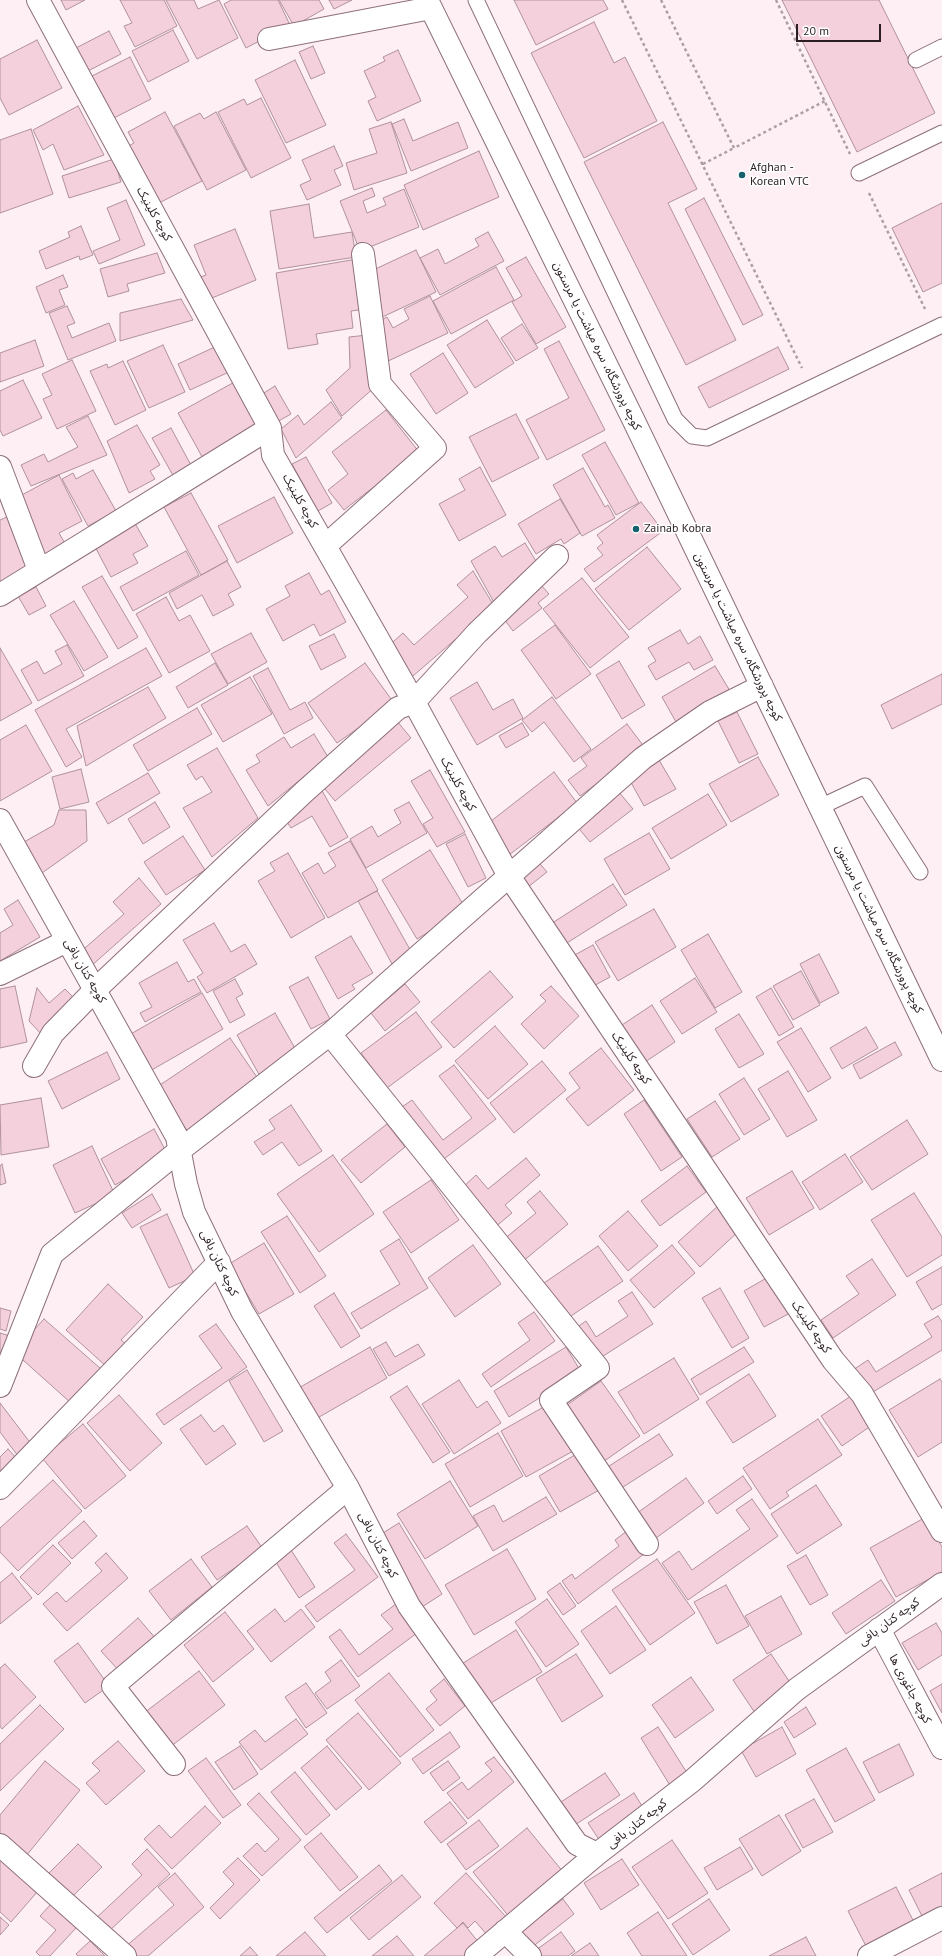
<!DOCTYPE html>
<meta charset="utf-8">
<style>
body{margin:0}
#map{position:relative;width:942px;height:1956px;overflow:hidden;background:#fdeff3;font-family:"PT Sans",sans-serif}
canvas{display:block}
.scale{position:absolute;left:796px;top:24px;width:85px;height:18px;box-sizing:border-box;border:2px solid #2a1e23;border-top:0;padding-left:5px;font-size:12px;line-height:14px;white-space:nowrap;color:#2a1e23;-webkit-text-stroke:3px #fff;paint-order:stroke}
</style>
<div id="map">
<canvas width="942" height="1956"></canvas>
<div class="scale">20 m</div>
</div>
<script>
const ctx = document.querySelector('canvas').getContext('2d');
ctx.lineJoin = 'round';
function fillPath(path, color) { ctx.fillStyle = color; ctx.fill(path, 'evenodd'); }
const toPath = rows => new Path2D(rows.map(r => 'M' + r).join(''));
function trace(path, color, width, dash) { ctx.strokeStyle = color; ctx.lineWidth = width; ctx.lineCap = dash ? 'butt' : 'round'; ctx.setLineDash(dash || []); ctx.stroke(path); }
function write(font, color, halo, rows, align = 'center') {
  ctx.font = font + ' "PT Sans","Noto Sans Arabic",sans-serif'; ctx.lineWidth = 3; ctx.setLineDash([]); ctx.textBaseline = 'middle'; ctx.strokeStyle = halo; ctx.fillStyle = color; for (const [text, x, y, turn = 0] of rows) {
    ctx.save(); ctx.translate(x, y); ctx.rotate((+turn || 0) * Math.PI / 180); ctx.textAlign = isNaN(turn) ? turn : align; if (halo) ctx.strokeText(text, 0, 0); ctx.fillText(text, 0, 0); ctx.restore();
  }
}
const building = toPath([
 [61,0,85,0,66,10,61,0],
 [120,0,164,0,177,26,135,47,124,26,132,23,120,0],
 [166,0,194,0,198,9,219,0,238,38,197,59,166,0],
 [231,0,278,0,290,25,246,48,224,4,231,0],
 [279,0,319,0,324,9,294,26,279,0],
 [329,0,352,0,334,9,329,0],
 [514,0,603,0,608,9,536,45,514,0],
 [782,0,879,0,935,113,857,152,782,0],
 [594,22,614,63,625,57,657,121,584,158,531,53,594,22],
 [173,30,189,61,148,82,132,51,173,30],
 [109,31,121,54,84,73,72,50,109,31],
 [37,40,62,88,9,115,0,98,0,59,37,40],
 [313,46,325,73,311,79,299,52,313,46],
 [398,50,421,101,377,121,368,101,376,97,364,71,385,61,383,57,398,50],
 [130,57,151,99,110,120,88,78,130,57],
 [295,60,326,125,286,143,255,80,295,60],
 [261,98,291,158,251,178,218,112,244,99,247,105,261,98],
 [78,106,104,155,64,170,53,144,43,150,33,130,78,106],
 [165,112,202,181,157,204,127,147,134,143,128,132,165,112],
 [216,112,246,170,207,190,174,126,200,113,204,119,216,112],
 [404,119,413,141,458,122,468,148,411,171,392,124,404,119],
 [391,122,407,173,354,190,346,163,377,153,369,129,391,122],
 [663,122,697,189,668,203,736,340,686,365,584,162,663,122],
 [31,129,53,194,0,213,0,140,31,129],
 [334,146,343,166,334,170,341,185,307,200,300,185,311,180,302,160,334,146],
 [479,151,499,197,423,230,404,185,479,151],
 [114,159,121,182,69,198,62,176,114,159],
 [372,188,375,196,363,201,367,213,386,205,383,198,404,189,419,227,360,251,340,201,372,188],
 [704,198,763,315,743,325,685,209,704,198],
 [126,200,145,245,99,264,93,251,120,240,107,208,126,200],
 [942,203,942,283,923,292,892,228,942,203],
 [309,204,314,238,352,232,356,257,279,269,270,211,309,204],
 [81,226,93,255,80,260,79,256,46,269,39,251,70,237,68,232,81,226],
 [235,229,256,280,207,300,198,278,206,275,194,245,235,229],
 [488,232,504,261,440,295,420,258,438,249,445,264,479,246,475,239,488,232],
 [416,250,436,292,378,319,370,299,380,295,369,272,416,250],
 [157,253,165,273,127,284,129,291,108,297,100,269,157,253],
 [526,257,566,327,536,344,512,302,522,296,506,268,526,257],
 [357,259,366,309,351,311,353,328,316,334,318,344,288,349,276,273,357,259],
 [496,267,514,300,451,334,433,301,496,267],
 [63,275,68,287,59,290,65,305,46,313,36,287,63,275],
 [430,296,448,333,386,362,377,322,387,317,393,328,409,319,404,309,430,296],
 [181,299,193,320,120,341,120,313,181,299],
 [67,306,75,323,67,326,72,338,109,323,116,341,68,360,49,313,67,306],
 [487,320,514,363,475,388,447,345,487,320],
 [522,324,538,348,516,361,501,338,522,324],
 [368,335,376,386,342,416,326,390,350,368,349,337,368,335],
 [35,340,44,366,0,382,0,353,35,340],
 [559,341,605,430,547,460,526,420,569,398,544,349,559,341],
 [163,345,185,392,149,408,127,361,163,345],
 [217,346,229,372,190,390,178,364,217,346],
 [778,347,789,369,709,408,698,387,778,347],
 [443,353,468,393,436,414,410,374,443,353],
 [72,360,96,411,57,429,43,399,52,395,42,374,72,360],
 [123,361,146,410,115,425,90,371,107,364,108,368,123,361],
 [240,379,267,426,206,464,178,413,240,379],
 [23,380,42,418,3,436,0,430,0,391,23,380],
 [275,386,291,414,275,423,259,396,275,386],
 [331,402,342,418,296,458,281,429,298,415,304,425,331,402],
 [386,410,419,452,344,510,328,490,348,474,332,452,386,410],
 [516,414,539,458,492,482,469,437,516,414],
 [88,416,107,455,31,486,21,465,44,454,48,462,78,447,66,427,88,416],
 [137,425,160,465,150,471,155,479,129,493,107,441,137,425],
 [171,428,193,469,175,479,152,438,171,428],
 [605,442,639,503,616,515,582,455,605,442],
 [306,457,332,503,318,511,292,464,306,457],
 [480,467,506,515,459,541,439,504,465,490,459,479,480,467],
 [583,468,605,507,608,505,615,518,582,536,553,485,583,468],
 [93,470,116,511,88,526,62,479,73,473,76,479,93,470],
 [59,475,82,521,59,533,68,549,43,562,18,497,59,475],
 [191,493,228,560,201,575,164,507,191,493],
 [274,497,293,533,237,563,218,526,274,497],
 [560,499,580,533,564,544,561,539,536,554,518,524,560,499],
 [641,502,663,531,594,582,584,569,603,555,597,548,603,543,597,535,641,502],
 [9,516,37,566,0,587,0,520,9,516],
 [133,520,148,546,133,554,138,563,111,577,93,543,133,520],
 [525,543,539,566,496,606,471,561,495,546,502,557,525,543],
 [647,547,681,589,629,630,595,589,647,547],
 [186,551,199,575,133,611,120,587,186,551],
 [227,561,241,587,228,594,234,605,213,616,202,595,177,609,169,593,227,561],
 [473,571,494,606,406,682,385,649,403,633,414,645,468,597,457,585,473,571],
 [309,573,321,595,329,590,346,622,320,636,314,624,283,641,266,609,290,596,285,586,309,573],
 [102,576,138,637,118,649,82,587,102,576],
 [582,578,629,637,590,668,543,609,582,578],
 [540,584,549,594,538,603,542,608,513,631,501,615,540,584],
 [36,587,46,606,29,615,18,596,36,587],
 [166,597,179,621,190,615,210,651,169,673,136,614,166,597],
 [74,601,108,657,84,671,50,615,74,601],
 [555,625,591,674,556,699,521,650,555,625],
 [680,630,688,644,700,636,713,660,694,670,689,662,656,680,648,666,656,661,648,648,680,630],
 [251,633,267,662,228,684,211,654,251,633],
 [334,634,346,657,321,670,309,646,334,634],
 [67,645,84,676,38,701,21,670,37,661,44,674,62,664,55,651,67,645],
 [0,648,32,703,0,721,0,648],
 [146,648,162,676,66,729,82,757,66,767,35,710,146,648],
 [619,661,645,705,622,719,596,675,619,661],
 [215,663,228,685,188,708,176,687,215,663],
 [365,663,394,703,337,743,308,703,365,663],
 [715,666,730,691,676,722,662,697,715,666],
 [268,668,290,710,305,702,313,718,284,734,253,676,268,668],
 [942,674,942,704,892,729,881,705,942,674],
 [250,677,272,714,223,742,201,705,250,677],
 [477,682,493,710,513,699,523,718,477,745,450,698,477,682],
 [148,687,166,718,86,766,77,726,148,687],
 [552,697,591,749,574,762,544,722,532,732,522,720,552,697],
 [197,708,212,734,148,771,133,745,197,708],
 [737,712,758,754,739,763,718,721,737,712],
 [396,720,411,738,335,801,320,783,396,720],
 [522,723,529,735,506,748,499,736,522,723],
 [627,724,645,748,580,796,568,780,587,766,581,758,627,724],
 [26,725,52,771,0,801,0,740,26,725],
 [314,734,328,757,268,806,246,770,260,762,256,755,284,737,291,748,314,734],
 [217,748,258,818,212,857,183,808,212,792,202,776,196,780,187,765,217,748],
 [758,757,779,795,731,822,709,784,758,757],
 [659,760,676,789,644,806,628,777,659,760],
 [81,769,89,802,60,809,52,777,81,769],
 [430,770,465,832,437,847,423,824,433,818,411,781,430,770],
 [554,772,577,803,509,855,486,825,554,772],
 [148,773,160,793,108,824,96,803,148,773],
 [320,787,348,837,330,847,312,816,291,828,283,816,320,787],
 [618,791,633,809,590,842,575,824,618,791],
 [708,794,727,825,671,859,652,828,708,794],
 [155,802,170,827,143,844,128,819,155,802],
 [409,802,427,833,366,868,350,839,372,826,378,837,401,823,394,810,409,802],
 [59,810,86,810,87,841,42,873,24,842,54,825,59,810],
 [649,833,670,869,625,895,604,859,649,833],
 [465,834,486,878,468,887,446,844,465,834],
 [183,836,205,870,166,895,144,862,183,836],
 [350,841,378,890,328,918,302,873,318,863,324,874,336,866,328,853,350,841],
 [430,850,466,909,417,939,382,880,430,850],
 [288,853,325,918,291,938,258,881,275,871,270,863,288,853],
 [535,858,547,872,523,891,512,877,535,858],
 [139,878,161,904,90,967,78,954,124,914,113,902,139,878],
 [613,884,627,905,559,948,546,927,613,884],
 [377,891,412,953,392,964,358,901,377,891],
 [18,900,40,937,0,961,0,933,13,925,4,909,18,900],
 [654,909,676,947,618,981,595,942,654,909],
 [214,923,231,952,245,944,257,964,207,993,197,977,203,973,183,940,214,923],
 [708,934,742,992,715,1008,681,950,708,934],
 [351,936,373,973,352,985,355,989,338,999,315,957,351,936],
 [593,945,610,977,588,989,571,957,593,945],
 [819,954,839,993,820,1003,800,964,819,954],
 [177,962,188,982,194,979,201,992,145,1022,140,1013,152,1007,139,983,177,962],
 [490,971,513,997,454,1048,431,1022,490,971],
 [801,971,820,1005,793,1020,773,986,801,971],
 [308,977,330,1019,311,1029,289,987,308,977],
 [695,978,717,1012,682,1034,660,1001,695,978],
 [235,979,243,994,236,998,245,1015,230,1023,213,991,235,979],
 [405,984,420,1002,385,1031,371,1013,405,984],
 [15,986,27,1042,0,1048,0,989,15,986],
 [551,986,579,1016,544,1049,521,1024,546,1001,540,995,551,986],
 [37,988,49,1003,65,989,79,1003,43,1036,29,1021,37,988],
 [771,988,794,1027,779,1036,756,997,771,988],
 [202,993,223,1029,150,1071,129,1035,202,993],
 [652,1005,675,1042,639,1066,616,1029,652,1005],
 [416,1012,442,1047,387,1088,361,1053,416,1012],
 [275,1013,300,1057,261,1078,237,1035,275,1013],
 [739,1014,764,1054,739,1068,715,1029,739,1014],
 [495,1026,528,1064,488,1099,455,1061,495,1026],
 [866,1027,878,1048,842,1069,830,1048,866,1027],
 [801,1028,831,1078,808,1092,777,1042,801,1028],
 [230,1038,261,1083,188,1132,157,1087,230,1038],
 [895,1042,902,1055,860,1079,853,1065,895,1042],
 [601,1048,634,1090,588,1126,566,1099,580,1088,569,1073,601,1048],
 [107,1052,120,1079,62,1109,48,1081,107,1052],
 [542,1061,566,1090,514,1133,490,1103,542,1061],
 [454,1065,496,1119,440,1162,399,1109,412,1100,443,1140,472,1118,439,1076,454,1065],
 [788,1071,817,1120,787,1137,758,1089,788,1071],
 [744,1078,770,1119,744,1135,719,1094,744,1078],
 [41,1098,49,1147,1,1155,0,1105,41,1098],
 [644,1100,682,1157,661,1171,624,1114,644,1100],
 [715,1101,740,1139,712,1157,687,1119,715,1101],
 [291,1105,322,1151,299,1166,282,1142,263,1155,254,1142,275,1129,269,1120,291,1105],
 [907,1120,928,1154,872,1190,850,1157,907,1120],
 [387,1124,405,1147,361,1183,341,1160,387,1124],
 [154,1129,168,1155,115,1185,101,1159,154,1129],
 [92,1146,115,1195,75,1213,53,1165,92,1146],
 [845,1154,863,1182,820,1210,802,1182,845,1154],
 [333,1155,374,1214,319,1252,277,1194,333,1155],
 [526,1158,540,1175,505,1205,512,1213,494,1228,461,1189,476,1175,488,1189,526,1158],
 [2,1164,6,1183,0,1185,0,1166,2,1164],
 [687,1166,706,1192,660,1226,641,1201,687,1166],
 [792,1171,814,1208,769,1235,746,1198,792,1171],
 [431,1180,459,1220,411,1253,383,1212,431,1180],
 [540,1191,568,1224,522,1262,503,1240,536,1213,527,1202,540,1191],
 [914,1193,942,1237,942,1255,907,1277,871,1220,914,1193],
 [152,1194,161,1210,132,1228,122,1213,152,1194],
 [718,1206,740,1230,700,1267,678,1242,718,1206],
 [628,1211,658,1246,628,1271,599,1236,628,1211],
 [167,1214,195,1276,169,1288,140,1227,167,1214],
 [287,1216,326,1276,300,1293,261,1232,287,1216],
 [399,1239,428,1288,361,1329,351,1313,400,1284,380,1251,399,1239],
 [264,1243,294,1294,259,1314,229,1264,264,1243],
 [473,1245,501,1284,455,1317,428,1278,473,1245],
 [672,1245,695,1273,654,1308,630,1280,672,1245],
 [598,1246,623,1281,568,1318,544,1283,598,1246],
 [872,1259,896,1295,833,1338,821,1320,859,1294,846,1276,872,1259],
 [942,1267,942,1304,932,1310,916,1282,942,1267],
 [770,1276,790,1313,764,1327,744,1291,770,1276],
 [108,1284,143,1317,121,1340,127,1345,107,1367,66,1330,108,1284],
 [720,1288,749,1338,732,1348,702,1298,720,1288],
 [632,1292,653,1324,597,1360,576,1328,586,1321,596,1337,628,1316,618,1301,632,1292],
 [334,1293,360,1336,341,1348,314,1306,334,1293],
 [0,1308,11,1311,6,1331,0,1329,0,1308],
 [534,1312,555,1341,491,1387,482,1374,530,1340,518,1323,534,1312],
 [938,1316,942,1322,942,1350,868,1395,853,1370,868,1360,876,1372,932,1337,924,1324,938,1316],
 [44,1319,101,1369,71,1403,14,1352,44,1319],
 [216,1324,247,1367,164,1425,156,1414,222,1368,199,1336,216,1324],
 [0,1333,10,1336,0,1366,0,1333],
 [386,1342,395,1357,418,1344,425,1355,389,1376,373,1349,386,1342],
 [370,1347,387,1378,314,1420,297,1389,370,1347],
 [566,1347,581,1372,509,1417,494,1391,566,1347],
 [744,1347,754,1362,700,1395,691,1379,744,1347],
 [674,1358,699,1399,644,1434,618,1392,674,1358],
 [247,1370,283,1431,264,1442,229,1381,247,1370],
 [749,1374,776,1416,733,1443,706,1402,749,1374],
 [940,1379,942,1382,942,1442,918,1457,889,1410,940,1379],
 [459,1380,477,1408,487,1401,501,1423,454,1454,422,1404,459,1380],
 [601,1381,640,1436,600,1464,560,1410,601,1381],
 [407,1386,450,1452,433,1463,390,1397,407,1386],
 [854,1394,875,1423,842,1446,821,1416,854,1394],
 [119,1395,162,1443,130,1471,87,1423,119,1395],
 [0,1403,32,1445,18,1456,0,1432,0,1403],
 [549,1404,575,1450,526,1477,501,1431,549,1404],
 [201,1415,214,1432,223,1425,236,1444,206,1465,180,1429,201,1415],
 [818,1419,842,1455,786,1492,789,1496,770,1509,743,1468,818,1419],
 [83,1424,126,1476,85,1509,42,1458,83,1424],
 [498,1433,523,1476,470,1507,445,1464,498,1433],
 [659,1434,673,1455,620,1489,606,1468,659,1434],
 [8,1449,20,1462,0,1480,0,1457,8,1449],
 [580,1452,601,1489,560,1512,539,1476,580,1452],
 [743,1476,752,1489,717,1514,708,1501,743,1476],
 [686,1478,704,1503,652,1541,633,1516,686,1478],
 [53,1480,82,1511,18,1571,0,1552,0,1528,53,1480],
 [450,1481,478,1526,425,1559,397,1514,450,1481],
 [816,1485,842,1525,797,1554,771,1514,816,1485],
 [546,1497,557,1514,493,1551,473,1516,494,1505,503,1522,546,1497],
 [752,1499,778,1536,688,1600,662,1563,679,1551,692,1570,750,1529,736,1510,752,1499],
 [926,1517,942,1547,942,1572,896,1597,870,1548,926,1517],
 [84,1521,97,1536,72,1559,58,1543,84,1521],
 [399,1523,442,1594,422,1607,378,1536,399,1523],
 [247,1526,263,1549,217,1580,201,1557,247,1526],
 [627,1531,644,1554,578,1604,562,1581,572,1574,575,1579,619,1546,615,1540,627,1531],
 [346,1534,378,1577,317,1622,305,1606,355,1570,334,1543,346,1534],
 [53,1545,71,1563,38,1595,20,1577,53,1545],
 [507,1549,536,1599,474,1635,445,1585,507,1549],
 [291,1550,315,1587,299,1598,275,1561,291,1550],
 [106,1553,128,1578,67,1631,43,1604,57,1592,66,1602,102,1571,95,1563,106,1553],
 [806,1555,828,1595,810,1605,787,1566,806,1555],
 [191,1559,212,1587,171,1620,149,1591,191,1559],
 [657,1559,695,1613,650,1645,612,1590,657,1559],
 [12,1573,32,1598,0,1624,0,1583,12,1573],
 [881,1580,895,1601,846,1634,832,1613,881,1580],
 [560,1583,576,1606,563,1615,547,1592,560,1583],
 [726,1585,749,1626,717,1644,694,1602,726,1585],
 [781,1596,802,1634,767,1654,745,1616,781,1596],
 [547,1599,579,1644,546,1667,515,1622,547,1599],
 [396,1604,417,1633,358,1677,329,1637,340,1629,359,1655,393,1629,381,1615,396,1604],
 [616,1606,646,1650,610,1674,581,1631,616,1606],
 [275,1609,285,1622,301,1609,315,1627,271,1662,247,1631,275,1609],
 [225,1612,254,1649,213,1682,184,1645,225,1612],
 [138,1618,157,1640,120,1672,101,1651,138,1618],
 [936,1623,942,1633,942,1655,918,1670,902,1643,936,1623],
 [516,1630,542,1672,486,1706,460,1665,516,1630],
 [78,1643,109,1686,85,1703,54,1661,78,1643],
 [576,1654,603,1696,562,1722,536,1679,576,1654],
 [771,1654,793,1687,755,1713,733,1680,771,1654],
 [341,1660,360,1686,327,1709,315,1693,331,1681,325,1672,341,1660],
 [5,1664,36,1697,2,1729,0,1726,0,1668,5,1664],
 [199,1671,225,1705,170,1747,144,1713,199,1671],
 [389,1673,434,1730,400,1757,355,1700,389,1673],
 [691,1677,714,1710,675,1738,652,1705,691,1677],
 [444,1679,465,1706,440,1726,426,1709,437,1700,430,1691,444,1679],
 [306,1683,327,1713,306,1728,285,1697,306,1683],
 [942,1684,942,1713,930,1691,942,1684],
 [40,1705,64,1729,0,1791,0,1744,40,1705],
 [806,1707,816,1724,794,1738,784,1722,806,1707],
 [358,1713,401,1763,369,1790,326,1740,358,1713],
 [296,1719,308,1734,261,1770,239,1742,255,1730,265,1742,296,1719],
 [658,1727,689,1776,671,1787,641,1738,658,1727],
 [782,1727,796,1754,756,1777,741,1750,782,1727],
 [450,1732,460,1747,423,1774,412,1759,450,1732],
 [118,1741,145,1771,106,1805,86,1783,100,1771,92,1763,118,1741],
 [899,1744,914,1775,879,1793,863,1762,899,1744],
 [240,1746,258,1774,234,1790,215,1762,240,1746],
 [327,1746,362,1788,336,1810,301,1768,327,1746],
 [846,1748,875,1800,835,1822,806,1770,846,1748],
 [494,1757,514,1782,468,1819,447,1793,462,1782,468,1790,492,1771,485,1763,494,1757],
 [206,1758,241,1805,223,1818,188,1771,206,1758],
 [45,1761,80,1790,26,1856,0,1834,0,1815,45,1761],
 [448,1761,460,1778,443,1791,430,1773,448,1761],
 [295,1772,330,1815,306,1835,271,1792,295,1772],
 [605,1773,620,1795,575,1825,561,1802,605,1773],
 [259,1793,301,1840,262,1876,243,1856,257,1843,265,1852,279,1839,247,1804,259,1793],
 [634,1793,647,1814,602,1844,588,1823,634,1793],
 [814,1799,833,1832,803,1848,785,1815,814,1799],
 [450,1802,467,1823,441,1843,424,1822,450,1802],
 [205,1806,221,1823,172,1869,144,1839,159,1825,171,1838,205,1806],
 [779,1815,801,1851,762,1876,739,1839,779,1815],
 [479,1820,499,1846,466,1870,447,1844,479,1820],
 [527,1828,564,1873,510,1918,473,1872,527,1828],
 [321,1833,358,1877,340,1891,304,1847,321,1833],
 [672,1840,708,1893,668,1919,632,1867,672,1840],
 [78,1844,102,1867,70,1899,46,1876,78,1844],
 [740,1847,753,1869,717,1890,704,1868,740,1847],
 [147,1849,170,1874,107,1933,94,1920,142,1875,132,1864,147,1849],
 [0,1857,38,1891,11,1922,0,1912,0,1857],
 [238,1858,260,1880,220,1919,210,1908,234,1884,223,1872,238,1858],
 [622,1859,639,1885,601,1910,584,1883,622,1859],
 [379,1865,392,1881,327,1933,314,1918,379,1865],
 [175,1873,204,1907,148,1956,131,1956,124,1948,174,1905,158,1887,175,1873],
 [466,1873,508,1919,489,1937,475,1921,468,1928,463,1922,457,1928,434,1903,466,1873],
 [942,1873,942,1914,925,1922,909,1890,942,1873],
 [402,1875,421,1897,369,1940,350,1918,402,1875],
 [896,1887,916,1926,868,1950,848,1911,896,1887],
 [563,1899,574,1914,531,1948,519,1933,563,1899],
 [709,1899,730,1930,693,1955,672,1924,709,1899],
 [51,1904,76,1928,50,1956,40,1956,36,1952,56,1930,40,1916,51,1904],
 [658,1912,687,1956,642,1956,627,1933,658,1912],
 [0,1917,9,1925,0,1935,0,1917],
 [463,1923,480,1944,465,1956,424,1956,463,1923],
 [305,1932,326,1956,276,1956,305,1932],
 [561,1932,575,1951,568,1956,540,1956,536,1950,561,1932],
 [397,1936,414,1956,372,1956,397,1936],
 [806,1937,816,1956,769,1956,806,1937],
 [90,1941,105,1956,78,1956,76,1954,90,1941],
 [590,1943,599,1956,571,1956,590,1943],
 [250,1947,258,1956,240,1956,250,1947]
]);
fillPath(building, '#f4cfdc');
trace(building, '#b0919c', 1);
const service = toPath([
 [476,0,675,419,692,436,707,438,942,325],
 [916,60,942,47],
 [859,173,942,133],
 [820,807,865,786,920,872]
]);
const minor = toPath([
 [38,0,270,428,273,455,414,702,509,876,833,1360,862,1394,942,1531],
 [427,0,633,419,942,1060],
 [269,39,431,8],
 [0,467,39,570],
 [325,546,435,448,380,384,363,254],
 [0,595,270,428],
 [0,820,177,1137,186,1184,194,1212,242,1311,348,1488,409,1606,577,1844,597,1854,692,1781,797,1689,942,1584],
 [0,974,67,941],
 [330,1034,598,1368,551,1400,647,1544],
 [34,1066,53,1033,96,989,304,792,398,708,414,702,477,633,557,556],
 [0,1386,52,1254,180,1150,330,1034,643,758,710,712,762,686],
 [0,1488,219,1262],
 [879,1629,942,1748],
 [174,1764,113,1686,348,1488],
 [0,1845,125,1956],
 [505,1931,530,1956],
 [476,1956,597,1854],
 [869,1956,942,1918]
]);
trace(service, '#8d6f7a', 17);
trace(minor, '#8d6f7a', 24);
trace(toPath([
 [622,0,802,368],
 [661,0,734,148,825,101],
 [776,0,850,154],
 [703,164,734,148],
 [869,193,925,309]
]), '#ac9fa3', 2.5, [3, 3]);
trace(service, '#fff', 15);
trace(minor, '#fff', 22);
for (const [x, y, r, color] of [
 [742,175,4,"#17616f"],
 [636,529,4,"#17616f"]
]) { const dot = new Path2D(); dot.arc(x, y, r, 0, 2 * Math.PI); ctx.fillStyle = color; ctx.fill(dot); trace(dot, '#fff', 1.5); }
write('12px', '#2a1e23', '#fff', [
 ["Afghan -",750,168],
 ["Korean VTC",750,182],
 ["Zainab Kobra",644,529]
], 'left');
write('12px', '#2a1e23', '#fff', [
 ["کوچه کلینیک",154,214,61],
 ["کوچه پرورشگاه، سره میاشت یا مرستون",597,346,64],
 ["کوچه کلینیک",300,501,61],
 ["کوچه پرورشگاه، سره میاشت یا مرستون",738,637,64],
 ["کوچه کلینیک",458,784,61],
 ["کوچه پرورشگاه، سره میاشت یا مرستون",879,929,64],
 ["کوچه کتان بافی",85,971,60],
 ["کوچه کلینیک",631,1058,56],
 ["کوچه کتان بافی",219,1263,64],
 ["کوچه کلینیک",811,1327,56],
 ["کوچه کتان بافی",378,1545,63],
 ["کوچه کتان بافی",889,1622,-36],
 ["کوچه جاغوری ها",910,1689,62],
 ["کوچه کتان بافی",637,1824,-38]
]);
</script>
